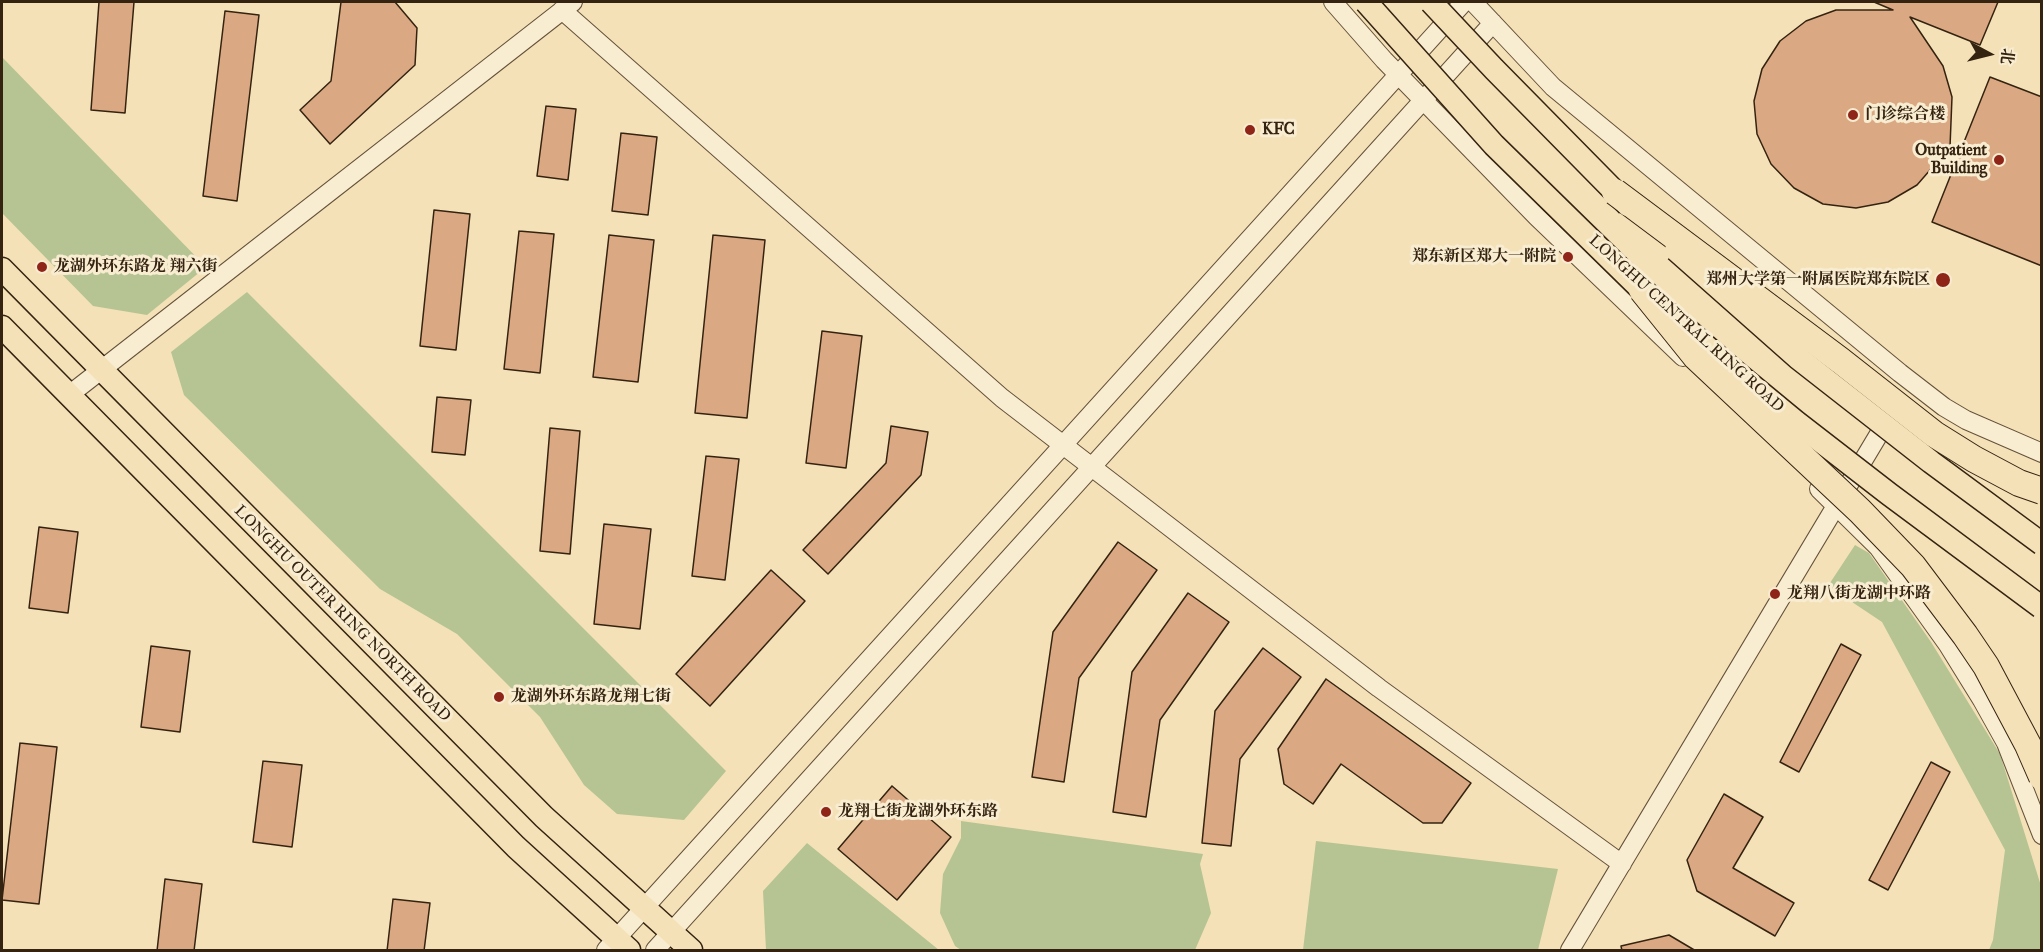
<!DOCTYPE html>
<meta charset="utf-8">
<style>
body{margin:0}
#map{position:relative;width:2043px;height:952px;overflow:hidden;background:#f4e1b8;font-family:"IM FELL Great Primer","Noto Serif SC",serif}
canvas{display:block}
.frame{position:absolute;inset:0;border:3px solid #342310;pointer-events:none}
.north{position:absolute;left:1959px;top:24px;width:60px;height:60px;-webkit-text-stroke:4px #f8ecd1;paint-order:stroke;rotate:97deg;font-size:16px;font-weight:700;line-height:24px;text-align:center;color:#342310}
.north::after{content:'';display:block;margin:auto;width:21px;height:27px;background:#342310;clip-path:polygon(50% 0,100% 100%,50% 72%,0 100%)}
</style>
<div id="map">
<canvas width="2043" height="952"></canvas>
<div class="frame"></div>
<div class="north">北</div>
</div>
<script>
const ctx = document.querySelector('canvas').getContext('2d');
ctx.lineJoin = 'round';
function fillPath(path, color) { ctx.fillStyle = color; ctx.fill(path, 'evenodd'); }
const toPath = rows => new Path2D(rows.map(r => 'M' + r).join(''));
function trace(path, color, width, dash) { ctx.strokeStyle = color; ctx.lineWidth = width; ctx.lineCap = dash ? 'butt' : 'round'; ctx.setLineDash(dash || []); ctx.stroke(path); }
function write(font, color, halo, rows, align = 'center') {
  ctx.font = font + ' "IM FELL Great Primer","Noto Serif SC",serif'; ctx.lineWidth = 6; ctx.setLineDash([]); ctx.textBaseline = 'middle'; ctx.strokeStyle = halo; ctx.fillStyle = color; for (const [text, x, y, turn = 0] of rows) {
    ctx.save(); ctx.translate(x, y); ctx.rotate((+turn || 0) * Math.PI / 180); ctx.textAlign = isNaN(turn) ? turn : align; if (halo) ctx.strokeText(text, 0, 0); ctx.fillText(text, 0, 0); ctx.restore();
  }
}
fillPath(toPath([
 [2,57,206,267,147,315,93,306,2,213],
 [247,292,726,771,684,820,617,814,584,785,540,717,457,634,380,589,184,395,171,352],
 [1855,545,1869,553,1931,642,2000,754,2041,886,2041,950,1989,950,1993,940,2005,850,1882,622,1828,586],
 [961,821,1203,854,1200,864,1211,913,1195,950,961,950,955,946,940,913,943,874,961,838],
 [1316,841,1558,869,1538,950,1303,950],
 [807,843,818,852,939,950,766,950,763,891]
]), '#b6c493');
const building = toPath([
 [99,2,134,2,125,113,91,110,99,2],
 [341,2,395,2,417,28,415,65,330,144,300,110,331,81,341,2],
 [1874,2,1998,2,1980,45,1910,17,1943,66,1952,97,1950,147,1917,185,1888,202,1856,208,1823,204,1794,188,1771,164,1757,134,1754,101,1762,69,1780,41,1806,21,1836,10,1893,10,1874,2],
 [225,11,259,15,237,201,203,196,225,11],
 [1990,77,2042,97,2042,266,1932,222,1990,77],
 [546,106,576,109,568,180,537,176,546,106],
 [621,133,657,137,648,215,612,211,621,133],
 [434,210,470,214,456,350,420,346,434,210],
 [519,231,554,234,540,373,504,369,519,231],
 [609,235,654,240,638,382,593,377,609,235],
 [713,235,765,240,747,418,695,413,713,235],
 [822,331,862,336,846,468,806,463,822,331],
 [437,397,471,400,465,455,432,452,437,397],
 [891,426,928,432,921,475,828,574,803,550,886,463,891,426],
 [550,428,580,431,570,554,540,551,550,428],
 [706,456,739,459,725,580,692,576,706,456],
 [604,524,651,529,640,629,594,624,604,524],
 [39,527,78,532,68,613,29,608,39,527],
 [1118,542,1157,570,1079,678,1064,782,1032,777,1053,632,1118,542],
 [771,570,805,601,710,706,676,674,771,570],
 [1188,593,1229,622,1160,720,1146,817,1113,812,1132,672,1188,593],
 [1841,644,1861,655,1799,772,1780,762,1841,644],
 [151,646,190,651,180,732,141,727,151,646],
 [1263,648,1301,677,1240,759,1231,846,1202,843,1215,711,1263,648],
 [1326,679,1471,783,1442,823,1423,823,1341,764,1313,804,1284,784,1278,749,1326,679],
 [20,743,57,747,39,904,2,900,20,743],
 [263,761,302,765,292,847,253,842,263,761],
 [1931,762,1950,772,1888,890,1869,880,1931,762],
 [892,786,951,837,897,900,838,849,892,786],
 [1724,794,1763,817,1733,868,1794,903,1775,936,1697,891,1687,860,1724,794],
 [165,879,202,884,194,951,157,951,165,879],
 [393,899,430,903,424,951,387,951,393,899],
 [1669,935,1696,951,1622,951,1621,946,1669,935]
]);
fillPath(building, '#daa882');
trace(building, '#342310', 1.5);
const minor = toPath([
 [1333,2,1384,60,1537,217,1683,357],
 [1473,2,1553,87,1900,373,1944,407,1966,420,2042,453],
 [562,10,1002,398,1379,688,1622,864],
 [69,395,573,2],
 [1819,489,1878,547,1948,645,1982,700,2006,743,2042,835],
 [606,950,1464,2],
 [655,950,1493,23],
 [1570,950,1891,414]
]);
const major = toPath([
 [2,269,544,817,691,950],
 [2,327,516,847,629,950]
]);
trace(minor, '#64523a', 20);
trace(major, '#342310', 25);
trace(minor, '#f8ecd1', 18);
trace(major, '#f4e1b8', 22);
const majorBridge = toPath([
 [1366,2,1494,145,1642,290,1733,370,1796,422,1889,494,2041,607],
 [1431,2,1494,69,1628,205],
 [1676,250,1798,358,1931,462,2042,544]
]);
const highwayBridge = toPath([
 [1615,192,1841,361,1934,434,1974,459,2019,483,2042,491],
 [1642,290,1696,357,1860,511,1913,566,1965,635,1986,666,2028,745,2042,777]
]);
trace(majorBridge, '#342310', 25, []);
trace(highwayBridge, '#342310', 28, []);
trace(majorBridge, '#f4e1b8', 22);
trace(highwayBridge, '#f4e1b8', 26);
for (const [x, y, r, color] of [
 [1853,115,6,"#8f2418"],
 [1250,130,6,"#8f2418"],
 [1999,160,6,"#8f2418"],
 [1568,257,6,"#8f2418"],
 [42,267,6,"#8f2418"],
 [1943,280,8,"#8f2418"],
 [1775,594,6,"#8f2418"],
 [499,697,6,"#8f2418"],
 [826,812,6,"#8f2418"]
]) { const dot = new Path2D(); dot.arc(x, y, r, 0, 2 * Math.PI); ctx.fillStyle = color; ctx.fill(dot); trace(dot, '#f8ecd1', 2); }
write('bold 16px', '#342310', '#f8ecd1', [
 ["门诊综合楼",1865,115],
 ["KFC",1262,130],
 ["Outpatient",1987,151,"right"],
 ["Building",1987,169,"right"],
 ["郑东新区郑大一附院",1556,257,"right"],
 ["龙湖外环东路龙 翔六街",54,267],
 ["郑州大学第一附属医院郑东院区",1930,280,"right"],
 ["龙翔八街龙湖中环路",1787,594],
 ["龙湖外环东路龙翔七街",511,697],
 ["龙翔七街龙湖外环东路",838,812]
], 'left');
write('16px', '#342310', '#f8ecd1', [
 ["LONGHU CENTRAL RING ROAD",1686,324,42],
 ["LONGHU OUTER RING NORTH ROAD",342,614,45]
]);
</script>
